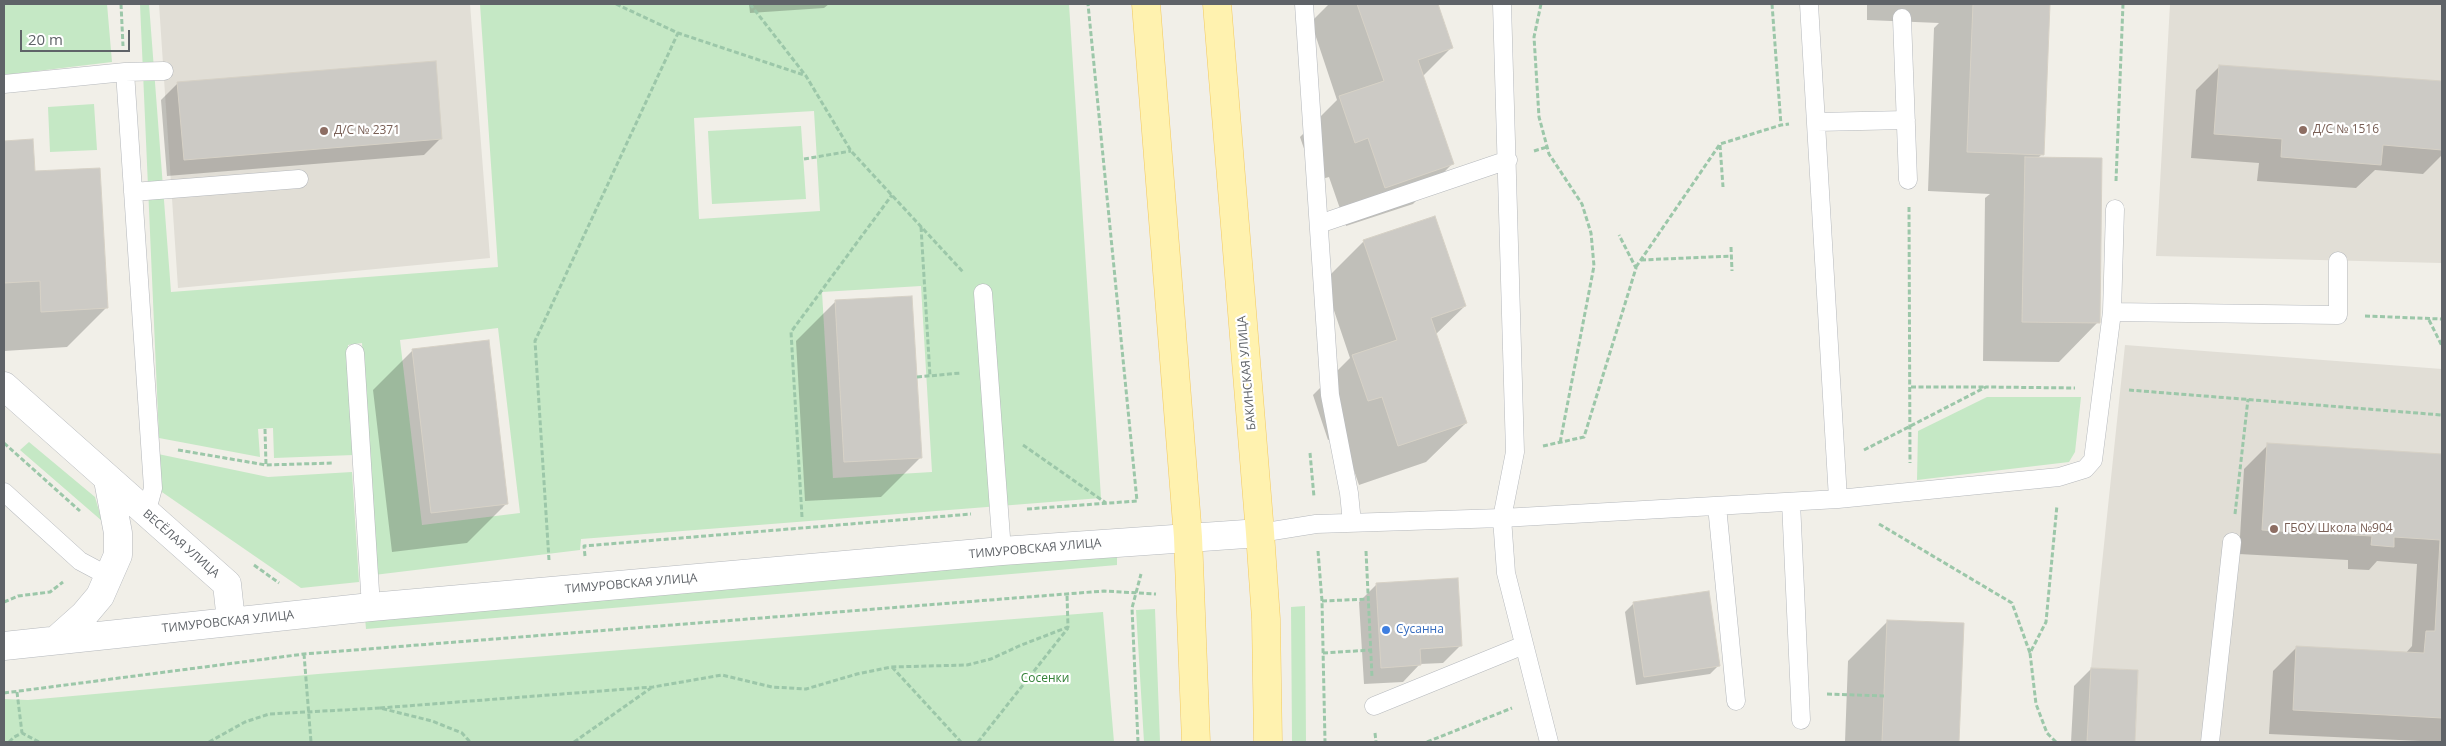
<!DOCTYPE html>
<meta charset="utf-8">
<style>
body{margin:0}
#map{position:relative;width:2446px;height:746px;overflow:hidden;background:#f1efe8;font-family:"Open Sans",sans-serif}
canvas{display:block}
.frame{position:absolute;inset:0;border:5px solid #5f6368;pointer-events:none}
.scale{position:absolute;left:20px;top:30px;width:110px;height:22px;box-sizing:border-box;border:2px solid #5f6368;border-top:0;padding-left:6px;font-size:15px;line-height:18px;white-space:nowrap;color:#5f6368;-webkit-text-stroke:4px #fff;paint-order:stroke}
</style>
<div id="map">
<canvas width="2446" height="746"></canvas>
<div class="frame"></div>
<div class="scale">20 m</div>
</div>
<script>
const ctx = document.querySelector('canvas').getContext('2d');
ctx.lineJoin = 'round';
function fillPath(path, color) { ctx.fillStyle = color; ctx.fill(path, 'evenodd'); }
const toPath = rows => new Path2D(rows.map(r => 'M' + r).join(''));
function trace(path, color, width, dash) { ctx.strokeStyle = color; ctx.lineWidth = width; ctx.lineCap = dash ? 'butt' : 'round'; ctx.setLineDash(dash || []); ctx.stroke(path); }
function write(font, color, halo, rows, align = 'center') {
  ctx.font = font + ' "Open Sans",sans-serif'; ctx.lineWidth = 4.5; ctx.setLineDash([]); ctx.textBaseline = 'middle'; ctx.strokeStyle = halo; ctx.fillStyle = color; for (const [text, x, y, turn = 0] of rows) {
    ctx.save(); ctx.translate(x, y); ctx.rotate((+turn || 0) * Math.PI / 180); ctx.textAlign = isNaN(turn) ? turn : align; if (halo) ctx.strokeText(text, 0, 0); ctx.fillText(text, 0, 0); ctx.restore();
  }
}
fillPath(toPath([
 [159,4,470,4,490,258,178,288],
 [2170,4,2442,4,2442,263,2156,256],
 [2125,345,2442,369,2442,742,2135,742,2138,670,2091,668]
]), '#e1ded6');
fillPath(toPath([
 [4,4,107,4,112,62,4,75],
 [140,4,149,4,171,292,498,267,480,4,1069,4,1101,498,581,539,580,550,374,575,362,343,348,345,354,455,274,458,273,428,258,429,260,457,159,438],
 [814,111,820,211,699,219,694,118],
 [921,286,932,472,833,478,822,292],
 [498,328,520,513,422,525,400,340],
 [94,104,97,150,50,152,48,107],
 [801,126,806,199,712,204,708,131],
 [1987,397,2081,397,2075,452,2069,462,1917,480,1918,431],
 [29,442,95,497,102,521,20,450],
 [158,454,268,477,352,472,359,582,301,588,159,490],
 [1117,555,1117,565,366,629,365,617],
 [1305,606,1306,742,1292,742,1291,607],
 [1155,609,1160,742,1144,742,1136,610],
 [1103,612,1114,742,4,742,4,699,28,700,318,674]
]), '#c5e8c5');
fillPath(toPath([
 [749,4,829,4,824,8,750,13],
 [1329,4,1437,4,1451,48,1423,76,1452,164,1413,204,1346,226,1329,177,1315,181,1300,137,1337,100,1311,22],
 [1867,4,2049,4,2042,154,2038,158,2098,322,2059,362,1983,361,1985,198,1990,194,1928,191,1934,28,1939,23,1867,20],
 [2220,66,2442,82,2442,155,2423,174,2375,170,2356,188,2257,181,2259,163,2191,158,2196,90],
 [178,83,441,138,424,155,167,176,161,100],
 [32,141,33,173,107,307,67,347,4,351,4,143],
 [1364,241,1465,306,1435,335,1466,423,1426,462,1359,485,1342,436,1328,440,1313,395,1350,358,1324,281],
 [835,302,921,457,881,497,805,501,796,341],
 [413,350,507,503,467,543,392,552,373,390],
 [2268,445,2442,455,2442,742,2269,734,2273,671,2297,647,2405,654,2412,646,2417,564,2377,561,2369,570,2348,569,2348,560,2239,554,2244,469],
 [1376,585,1460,646,1443,663,1420,664,1403,682,1364,684,1359,602],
 [1633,604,1719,665,1710,674,1636,685,1625,612],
 [1888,621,1963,624,1958,742,1845,742,1848,661],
 [2091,669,2137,671,2133,742,2071,742,2074,686]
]), '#0003');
const building = toPath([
 [1357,4,1438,4,1453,48,1418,60,1454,164,1385,188,1368,138,1355,143,1339,96,1384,81,1357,4],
 [1973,4,2050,4,2044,155,1967,152,1973,4],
 [436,61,442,139,184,160,177,82,436,61],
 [2219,65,2442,81,2442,150,2383,145,2381,165,2281,157,2282,139,2214,134,2219,65],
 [33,139,35,171,100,168,108,308,41,312,40,281,4,283,4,141,33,139],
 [2025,157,2102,158,2100,323,2022,322,2025,157],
 [1435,216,1466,306,1431,318,1467,423,1398,446,1382,397,1368,401,1352,355,1397,340,1363,240,1435,216],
 [912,296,922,458,844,462,835,300,912,296],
 [489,340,508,504,431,513,412,349,489,340],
 [2267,443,2442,454,2442,718,2293,710,2296,646,2424,653,2426,631,2435,631,2440,540,2394,537,2394,547,2371,545,2372,536,2262,530,2267,443],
 [1458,578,1462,646,1420,649,1421,665,1381,668,1376,583,1458,578],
 [1709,591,1720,666,1644,677,1633,602,1709,591],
 [1887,620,1964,623,1959,742,1882,742,1887,620],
 [2091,668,2138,670,2135,742,2087,742,2091,668]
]);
fillPath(building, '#cccac5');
trace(building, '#d6d1c6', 1);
const lane = toPath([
 [1304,4,1330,395,1349,493,1352,523],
 [1502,4,1515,452,1502,518,1838,499,2059,477,2085,469,2093,460,2112,312,2115,209],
 [1809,4,1838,499],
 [1902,18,1908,180],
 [125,72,164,71],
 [4,84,125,72,153,488,146,514],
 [1817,122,1906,120],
 [133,192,299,179],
 [1319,224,1508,160],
 [983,293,1002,551],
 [2112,312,2338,315,2338,261],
 [355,353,371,607],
 [4,492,80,561,110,577],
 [1791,502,1801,720],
 [1717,506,1736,701],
 [1260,533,1316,524,1502,518,1506,573,1549,742],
 [1374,706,1524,645],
 [2210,742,2232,542]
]);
const street = toPath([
 [4,386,227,584,231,621],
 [56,640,84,615,100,596,118,555,118,533,108,480],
 [4,646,371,607,1002,551,1260,533]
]);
const primary = toPath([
 [1146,4,1188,537,1196,742],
 [1217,4,1260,533,1266,619,1268,742]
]);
trace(lane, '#b5b8bc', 19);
trace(street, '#b5b8bc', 29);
trace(primary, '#f2c960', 29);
trace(toPath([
 [121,4,123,46],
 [616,4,678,33,804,75],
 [750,4,806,76,851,151,964,273],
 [1541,4,1534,37,1539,117,1549,154,1582,204,1591,233,1594,266,1560,443],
 [1772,4,1781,125],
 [1720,145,1723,187],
 [1534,151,1547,147],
 [804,159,851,151],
 [2116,181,2123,4],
 [1909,207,1910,463],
 [921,227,930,376],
 [1731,247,1732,271],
 [1641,260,1732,256],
 [1636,267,1720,144,1781,125,1789,124],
 [2365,316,2442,319],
 [2429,320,2442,346],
 [917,377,961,373],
 [1911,387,1985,387],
 [2129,390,2442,415],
 [265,429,266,465],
 [4,443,80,511],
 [1023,445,1106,503],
 [1543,446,1584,437,1636,268,1619,235],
 [178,450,266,465,333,463],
 [1864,450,1986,387,2075,388],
 [1310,453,1314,497],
 [1027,509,1137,501,1088,4],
 [2235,514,2248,399],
 [802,517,791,332,892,195],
 [1879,524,2012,603,2030,653],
 [1318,551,1322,601,1325,742],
 [1366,551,1372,677],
 [585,556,584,546,971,514],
 [549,560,535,341,678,33],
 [254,565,279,583],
 [1322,601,1369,599],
 [4,602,18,596,50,592,63,582],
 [1323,653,1371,650],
 [304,654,311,742],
 [892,667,961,742],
 [17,692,22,733],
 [4,693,304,654,1104,591,1156,594],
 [1827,694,1884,696],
 [380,708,653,687,722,675,772,687,806,689,857,674,891,667,967,665,991,659,1019,646,1068,627,1067,594],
 [1375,733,1376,742],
 [9,742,14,737,22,733,39,742],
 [209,742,245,722,269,714,380,708,432,721,462,733,470,742],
 [574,742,651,688],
 [978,742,1068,628],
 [1138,742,1132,608,1141,574],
 [1427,742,1512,708],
 [2056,742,2047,733,2036,704,2030,653,2046,622,2057,505]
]), '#9cc7a9', 3, [5, 2.5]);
trace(lane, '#fff', 18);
trace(street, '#fff', 28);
trace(primary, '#fff2af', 28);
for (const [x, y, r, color] of [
 [2303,130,5,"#8d6e63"],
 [324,131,5,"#8d6e63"],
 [2274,529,5,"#8d6e63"],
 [1386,630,5,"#3f7fe0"]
]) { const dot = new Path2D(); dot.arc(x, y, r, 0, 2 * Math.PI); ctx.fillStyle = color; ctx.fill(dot); trace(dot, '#fff', 2); }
write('12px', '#785e54', '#fff', [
 ["Д/C № 1516",2313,130],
 ["Д/C № 2371",334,131],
 ["ГБОУ Школа №904",2284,529]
], 'left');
write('12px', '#5f6368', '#fff', [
 ["БАКИНСКАЯ УЛИЦА",1247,373,-95],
 ["ВЕСЁЛАЯ УЛИЦА",181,544,41],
 ["ТИМУРОВСКАЯ УЛИЦА",1035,549,-5],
 ["ТИМУРОВСКАЯ УЛИЦА",631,584,-5],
 ["ТИМУРОВСКАЯ УЛИЦА",228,622,-6]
]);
write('12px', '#366cbe', '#fff', [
 ["Сусанна",1396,630]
], 'left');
write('12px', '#348238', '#fff', [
 ["Сосенки",1045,679]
]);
</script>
